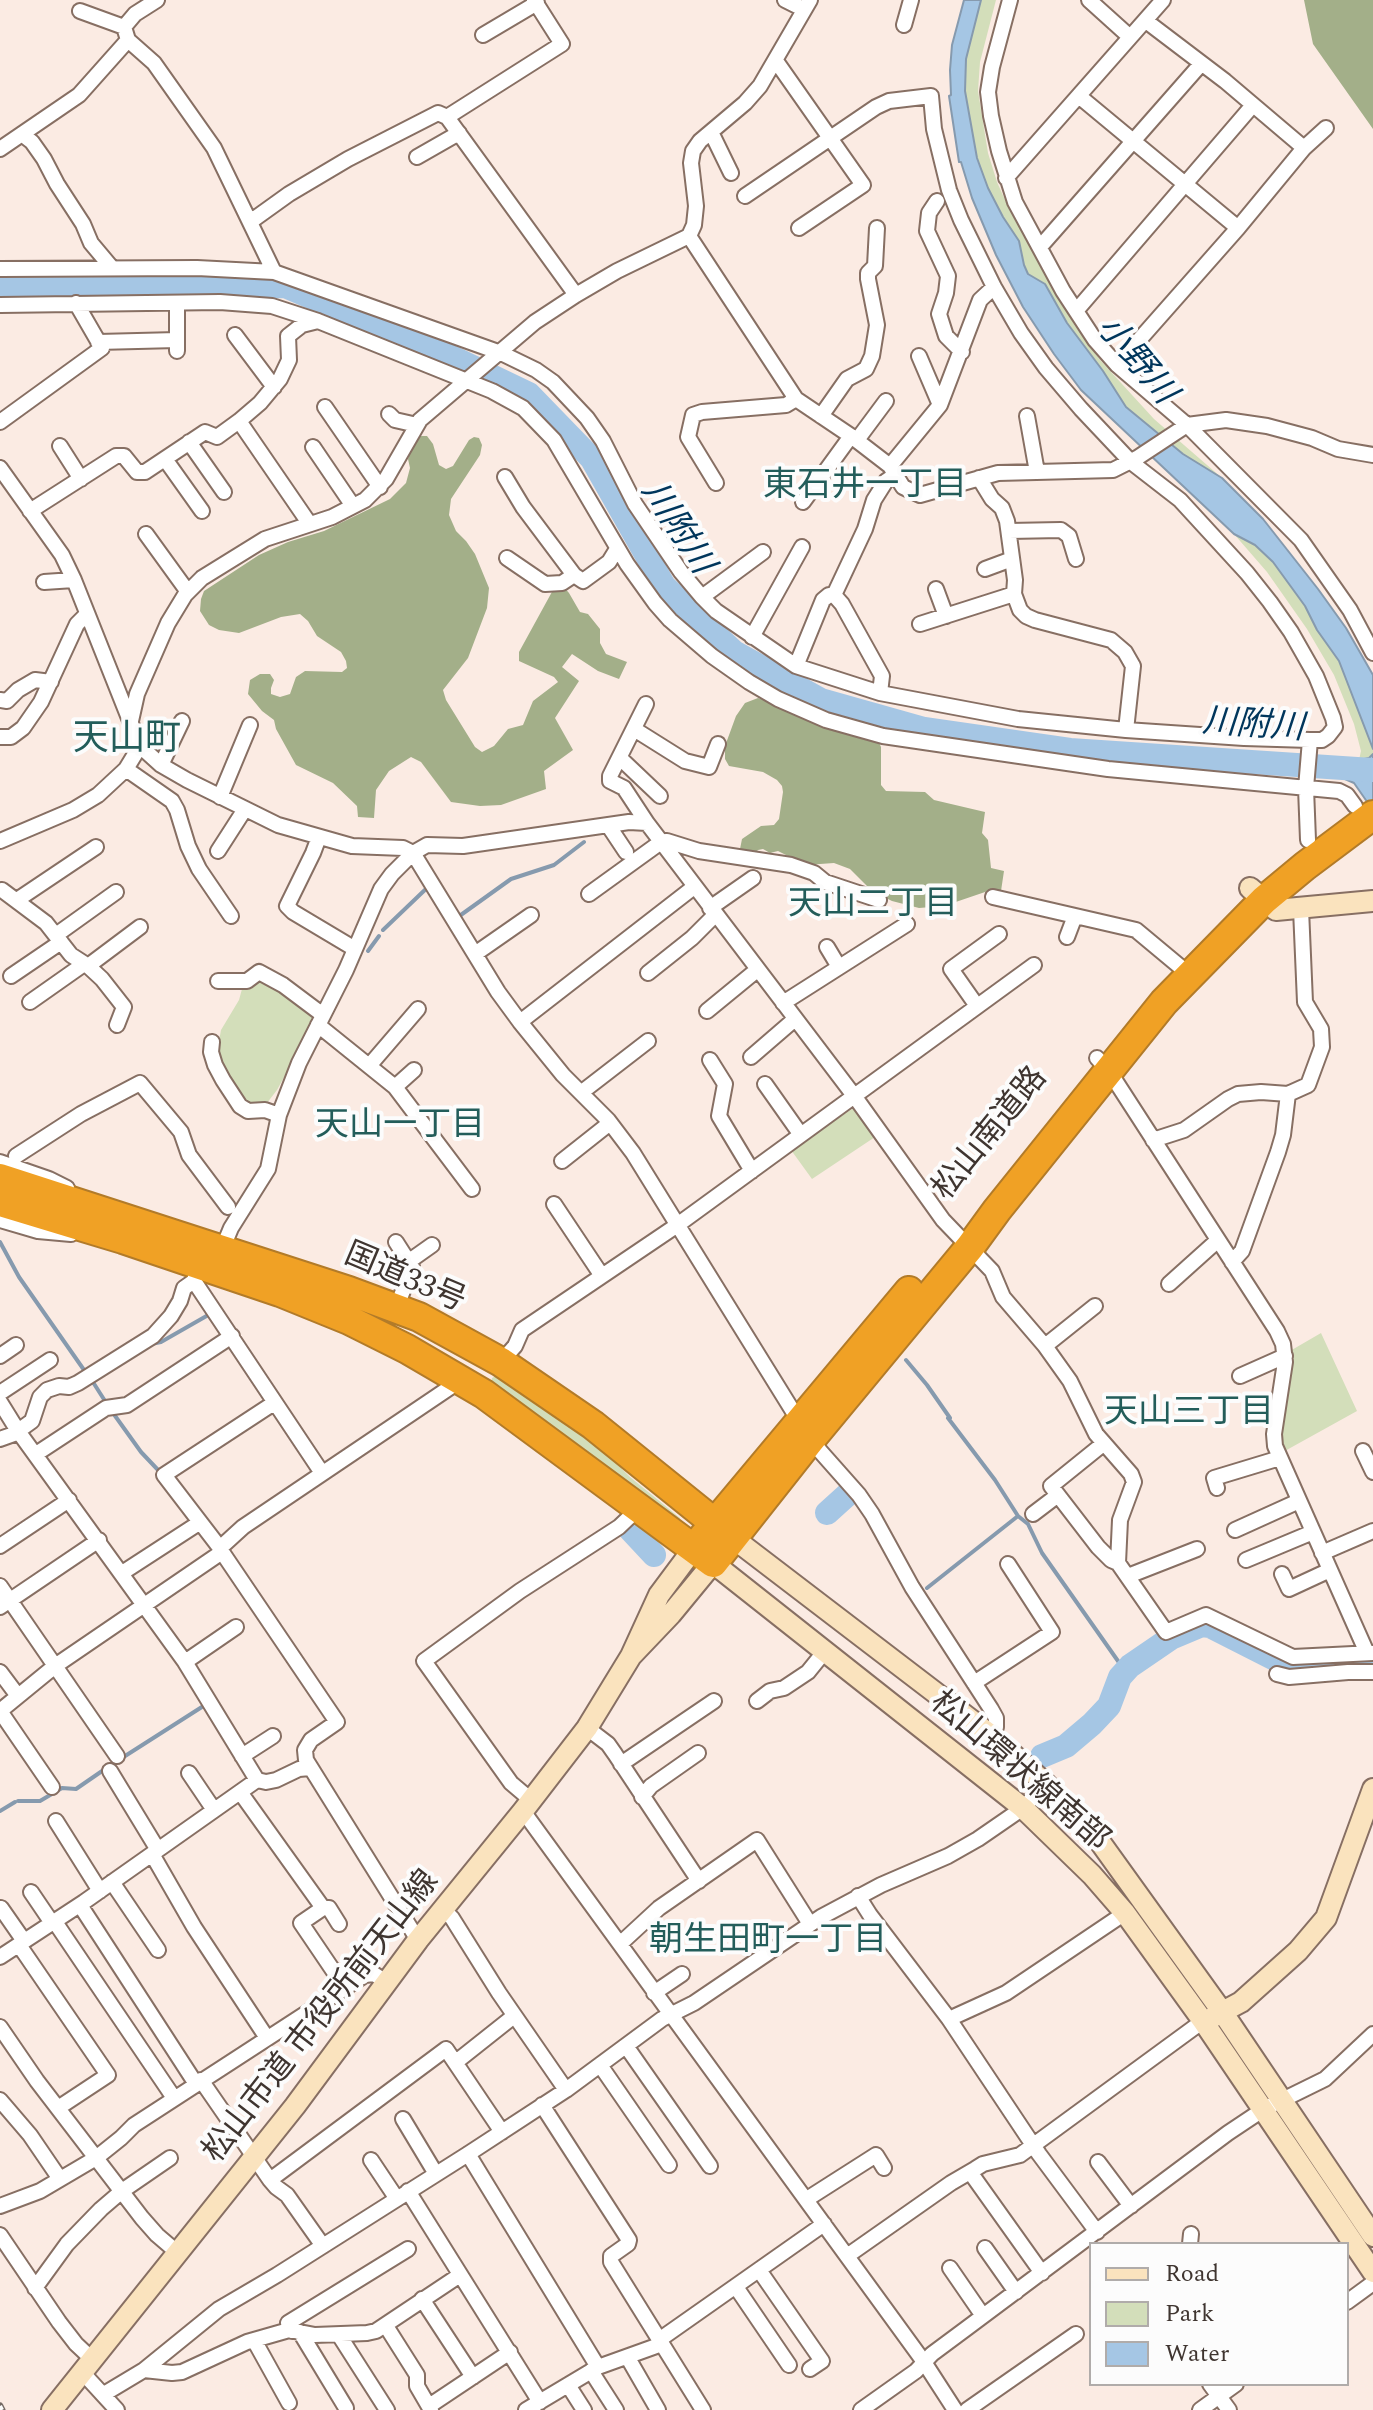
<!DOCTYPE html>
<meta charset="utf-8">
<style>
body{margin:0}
#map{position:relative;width:1373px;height:2410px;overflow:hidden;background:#fbebe3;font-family:Spectral,serif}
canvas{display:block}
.legend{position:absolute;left:1089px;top:2242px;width:260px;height:144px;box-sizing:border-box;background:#fcfcfc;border:2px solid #b0acaa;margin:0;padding:10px 14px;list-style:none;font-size:24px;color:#3f3530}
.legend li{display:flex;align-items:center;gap:16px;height:40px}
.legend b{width:40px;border:2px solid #b0acaa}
</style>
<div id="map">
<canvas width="1373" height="2410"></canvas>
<ul class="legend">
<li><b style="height:10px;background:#fae3be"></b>Road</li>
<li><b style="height:22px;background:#d3deba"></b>Park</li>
<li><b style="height:22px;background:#a5c6e4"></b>Water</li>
</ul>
</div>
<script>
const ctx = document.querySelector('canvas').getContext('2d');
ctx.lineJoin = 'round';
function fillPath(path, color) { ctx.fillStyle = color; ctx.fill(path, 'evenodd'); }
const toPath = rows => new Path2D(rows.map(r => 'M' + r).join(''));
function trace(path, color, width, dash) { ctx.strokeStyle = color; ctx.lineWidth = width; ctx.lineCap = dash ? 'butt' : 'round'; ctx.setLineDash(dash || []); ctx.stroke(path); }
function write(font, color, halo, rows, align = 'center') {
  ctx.font = font + ' Spectral,"Noto Sans JP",serif'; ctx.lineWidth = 8; ctx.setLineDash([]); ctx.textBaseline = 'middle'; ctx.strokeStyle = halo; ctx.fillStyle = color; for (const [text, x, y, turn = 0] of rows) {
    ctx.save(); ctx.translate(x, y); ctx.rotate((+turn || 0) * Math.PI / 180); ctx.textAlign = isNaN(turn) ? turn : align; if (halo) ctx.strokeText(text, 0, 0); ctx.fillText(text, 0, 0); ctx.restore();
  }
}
fillPath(toPath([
 [981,0,996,0,980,62,978,91,988,153,997,182,1010,211,1075,326,1101,361,1154,419,1222,478,1183,454,1126,407,1103,371,1067,323,1045,284,1028,274,1023,265,1019,241,1003,217,988,188,977,158,970,124,965,91,966,59],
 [1234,534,1255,545,1273,562,1305,606,1317,630,1339,661,1359,709,1373,749,1373,754,1370,758,1359,760,1361,751,1354,724,1334,675,1307,629,1267,572],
 [259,977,313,1011,316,1019,277,1090,267,1103,258,1105,247,1103,243,1099,230,1081,217,1052,221,1030,239,1000,242,989],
 [855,1107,875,1137,812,1179,791,1150],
 [1321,1333,1357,1411,1283,1452,1279,1434,1292,1365,1290,1351],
 [498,1375,593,1440,630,1477,680,1518,680,1521,677,1523,578,1445,491,1386,492,1378]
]), '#d3deba');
fillPath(toPath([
 [1304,0,1373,0,1373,129,1313,44],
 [420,436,427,436,433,444,439,465,446,469,453,466,469,440,474,437,479,438,482,445,480,455,451,499,449,515,456,531,466,541,475,554,489,588,487,608,468,658,443,690,446,700,475,747,482,752,494,746,508,729,523,725,533,701,558,682,554,677,519,661,519,652,553,590,562,585,569,593,580,612,588,614,600,629,600,643,606,654,627,662,619,679,598,671,572,654,562,667,579,681,555,718,573,750,544,771,546,789,501,805,480,806,451,802,421,762,411,757,389,771,376,790,374,818,358,817,357,806,333,783,296,765,276,729,274,720,262,711,248,694,250,680,260,674,270,674,274,680,271,688,271,694,280,697,290,694,296,677,305,671,342,672,347,668,346,661,341,652,317,636,308,621,300,614,281,617,239,633,219,630,209,625,200,611,201,599,204,591,259,555,288,542,324,531,390,499,406,483,410,468,408,459,415,439],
 [758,698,876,736,881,747,881,785,886,791,925,792,934,800,985,812,982,833,988,840,991,868,1004,871,1001,891,988,891,944,906,919,908,892,901,872,891,850,869,834,863,806,865,778,851,770,853,763,849,758,850,753,855,746,855,740,849,742,839,761,826,774,825,779,819,783,792,782,786,777,780,763,772,729,766,725,759,725,746,736,716,745,703]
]), '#a3af89');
const water = toPath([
 [964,0,981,0,966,59,965,91,977,158,988,188,1003,217,1019,241,1024,265,1028,274,1045,284,1067,323,1103,371,1126,407,1183,454,1222,478,1263,519,1318,589,1346,628,1373,675,1373,749,1339,661,1317,630,1305,606,1273,562,1255,545,1234,534,1081,390,1054,354,1023,307,996,255,972,198,961,162,959,162,949,96,951,95,950,70,952,45,964,0],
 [1373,754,1373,822,1370,806,1354,783,1320,768,1369,758,1373,754]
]);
fillPath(water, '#a5c6e4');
trace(water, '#869aae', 2);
trace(toPath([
 [458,917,511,879,554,865,584,842],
 [383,930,429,886],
 [368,951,379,936],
 [0,1242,19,1277,84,1370],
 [151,1344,161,1342,210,1314],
 [906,1360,927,1385,950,1418],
 [91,1379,105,1401],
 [113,1413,141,1452,159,1471],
 [948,1418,995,1480,1018,1516,1028,1524,1042,1553,1125,1671],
 [927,1588,1018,1516],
 [111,1765,205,1705],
 [18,1801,40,1801,62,1788,76,1789,105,1769],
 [0,1811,15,1802]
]), '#869aae', 4);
trace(toPath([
 [0,287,285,286,456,359,529,394,592,459,664,586,734,652,821,700,924,729,1070,750,1373,770],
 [827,1513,848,1494],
 [626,1525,654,1555],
 [1042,1756,1066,1746,1092,1724,1109,1706,1120,1677,1130,1666,1171,1638,1202,1625,1210,1626,1275,1659,1296,1666,1373,1663]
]), '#a5c6e4', 24);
const street = toPath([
 [534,0,562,44,447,117,576,295],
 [785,0,803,9],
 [1010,0,992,67,988,92,991,116,999,151,1015,202,1063,291,1095,340,1117,365,1187,425,1301,540,1350,610,1373,653],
 [1089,0,1130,37],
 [80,11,124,27],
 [1146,21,1225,81,1304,148],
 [904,25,911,0],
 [483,35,537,3],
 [128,40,154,63,214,148,274,272],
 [776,61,863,185,799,228],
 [1080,97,1238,228],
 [711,132,731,173],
 [23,135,32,142,44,159,57,184,83,224,91,243,112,268],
 [0,149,79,95,128,40,124,27,135,14,157,0],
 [417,157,459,133],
 [1006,178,1163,0],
 [937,201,929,213,927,231,948,276,946,293,939,314,946,336,962,352],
 [250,222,289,194,348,159,438,113,447,117],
 [689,236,796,399,851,436,890,466,903,487,920,495,998,473,1113,470,1137,458,1187,425,1226,420,1267,426,1312,438,1338,449,1373,455],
 [1040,247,1201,64],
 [0,269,197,268,274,272,501,353,536,370,553,382,587,418,603,441,635,504,681,572,702,597,716,611,796,666,880,693,1018,719,1126,730,1244,738,1310,740,1322,740,1328,736,1335,727,1333,718,1316,676,1291,632,1270,602,1247,573,1180,500,1131,462,1081,409,1046,368,1021,333,994,287,961,220,949,190,934,129,931,96,889,101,876,107,745,196],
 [177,303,177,351],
 [0,305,220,302,272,306,318,321,492,391,523,408,554,440,627,564,655,603,670,620,712,656,749,682,778,699,826,720,883,736,1108,769,1339,791,1347,795,1355,806],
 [1076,311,1253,105],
 [235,335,274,387],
 [98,342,177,340],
 [919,356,940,405],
 [1117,365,1238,228,1304,148,1326,128],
 [325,407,380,487],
 [389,414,395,420,417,425],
 [821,416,847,379,866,369,872,356,877,325,868,279,868,273,875,266,877,228],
 [1027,416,1037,472],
 [239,421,309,523],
 [0,422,102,348,76,303],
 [857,440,886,401],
 [189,442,224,492],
 [60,446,81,479],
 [313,447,353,506],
 [165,459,202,511],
 [890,466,940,405,980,300,994,287],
 [0,468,62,555,74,580,140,746,161,765,187,780,278,825,352,846,403,848,413,853,498,992,520,1022,563,1075,608,1120,633,1153,799,1421,820,1451,859,1495,872,1514,912,1587,991,1709,996,1718,996,1727,992,1736],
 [505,477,523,507,574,575,583,581,609,562,617,549],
 [979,478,992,499,1002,508,1007,521,1015,580,1014,594,1020,610,1026,616,1035,620,1111,640,1125,652,1133,666,1126,730],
 [716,483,688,437,693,415,702,412,786,405,796,399],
 [803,502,851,436],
 [30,511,116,456,124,456,137,472,145,472,205,432,217,437,239,421,260,403,280,379,289,360,288,336,302,325,318,321],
 [1009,531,1061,530,1069,536,1076,559],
 [146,534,188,592],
 [507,558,545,584,562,583,574,575],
 [985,569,1012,559],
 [44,582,74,580],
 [936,589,946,616],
 [702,597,763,552],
 [920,624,1014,594],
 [752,637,802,547],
 [796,666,823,600,829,595,834,595],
 [880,693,882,676,842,604,834,595,865,529,874,500,886,481,895,475],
 [0,700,7,701,18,690,35,680,51,682],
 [646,704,610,776,610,781,624,788,647,823],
 [131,721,137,694,168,623,185,595,202,578,265,539,332,517,365,500,386,479,420,420,535,322,576,295,617,271,689,236,694,225,696,206,691,163,693,151,700,141,745,103,760,86,810,0],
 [634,729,685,761,709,767,718,744],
 [0,737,11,737,23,728,41,702,77,624,87,614],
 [620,758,660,796],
 [161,765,182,721],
 [126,769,172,801,177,810,188,846,199,869,231,916],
 [220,797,250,725],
 [608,825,626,852],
 [319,837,313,853,287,906,293,912,355,949],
 [1308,840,1306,788,1310,740],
 [0,841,73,810,98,795,126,769,140,746],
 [218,851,245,809],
 [2,890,46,923,71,955,88,966,102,979,124,1007,117,1025],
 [589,894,661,842,667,841,699,851,791,865,814,873,825,882,879,900],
 [993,897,1136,930,1190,975],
 [17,900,96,847],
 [710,908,753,878],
 [56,935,116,892],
 [1067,937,1075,916],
 [827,947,839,967],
 [475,954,531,915],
 [88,966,140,927],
 [648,973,692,938,715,915],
 [11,976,61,942],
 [218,981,247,981,259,972,283,985,323,1015],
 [30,1002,84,964],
 [783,1003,907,924],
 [977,1006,951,969,999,934],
 [707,1011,757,970],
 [520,1022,694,887],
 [318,1025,395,1087,472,1189],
 [212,1042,211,1052,215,1065,223,1080,240,1106,248,1111,265,1110,279,1115],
 [751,1057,795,1019],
 [1097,1058,1109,1071,1277,1331,1283,1344,1285,1362,1274,1434,1275,1446,1367,1653],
 [710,1060,725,1084,719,1116,752,1171],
 [369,1066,418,1009],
 [765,1084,801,1135],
 [395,1087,414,1070],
 [582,1092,648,1041],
 [1153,1140,1184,1130,1228,1099,1238,1094,1261,1092,1288,1094,1308,1085,1322,1047,1321,1029,1305,1002,1301,909],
 [16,1156,81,1114,140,1083,181,1132,189,1155,228,1207],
 [562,1161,610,1123],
 [0,1162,49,1179,67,1188],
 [554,1204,602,1276],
 [0,1220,38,1231,71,1234],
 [396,1242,412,1267,396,1309],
 [221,1252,231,1228,268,1169,279,1115,299,1063,346,970,381,889,392,874,413,853,427,845,463,846,629,822,647,823,855,1097,943,1220,992,1271,1003,1297,1045,1346,1070,1381,1096,1434,1131,1474,1134,1482,1120,1520,1118,1563,1166,1632,1206,1615,1293,1657,1373,1653],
 [408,1262,432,1245],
 [1232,1262,1242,1251,1278,1152,1283,1135,1288,1094],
 [194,1281,322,1473],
 [1169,1284,1218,1240],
 [1045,1346,1095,1306],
 [0,1356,16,1345],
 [501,1362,515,1346,522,1330,676,1226,1034,965],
 [1240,1376,1285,1356],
 [0,1393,50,1360],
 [0,1402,18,1431,185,1662,257,1780],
 [0,1439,14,1434,32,1421,40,1397,47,1390,59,1386,69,1387,78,1383,153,1336,171,1316,180,1301,184,1288,194,1281,198,1264],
 [1103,1444,1051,1486,1098,1547,1111,1560,1118,1563],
 [1363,1451,1373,1472],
 [36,1454,106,1408,127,1405,232,1336],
 [1217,1488,1214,1478,1280,1458],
 [1033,1514,1058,1495],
 [1235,1530,1299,1501],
 [0,1546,69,1500],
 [220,1548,164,1475,274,1403],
 [222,1552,337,1722,311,1740,305,1750,306,1760,418,1940],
 [1322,1553,1373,1531],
 [1246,1560,1313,1532],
 [122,1573,199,1523],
 [1282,1574,1289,1589,1330,1570],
 [1128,1576,1197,1549],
 [0,1586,117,1756],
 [0,1607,99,1540],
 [185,1662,236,1627],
 [0,1672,18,1696],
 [1277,1674,1289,1677,1348,1672,1373,1672],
 [974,1683,1052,1632,1008,1564],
 [757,1701,770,1691,784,1688,808,1672,825,1651],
 [587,1728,608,1744,615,1754,699,1881],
 [242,1756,273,1736],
 [621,1764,714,1701],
 [110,1771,158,1850],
 [189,1773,214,1810],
 [52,1787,0,1711,55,1666,222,1552,220,1548,243,1527,461,1380],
 [240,1792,323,1908,301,1923,345,1988],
 [642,1797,651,1786,698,1753],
 [531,1800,511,1783,424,1661,520,1591,619,1527,639,1508],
 [523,1811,924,2362,955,2410],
 [56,1821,100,1891],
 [152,1854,194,1927,267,2038],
 [112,1882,158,1950],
 [31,1892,52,1923],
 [858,1896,870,1915,949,2019,1039,2154,1097,2232],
 [80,1905,196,2084],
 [1,1908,24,1941],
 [323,1908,329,1908,339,1924],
 [443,1909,452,1918,499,1993,566,2090],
 [55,1922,174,2098],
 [620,1944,659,1908,757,1840,810,1924],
 [19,1945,108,2075,58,2108],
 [0,1957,84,1902,257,1780,266,1782,276,1780,299,1769,310,1768],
 [654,1993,682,1974],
 [949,2019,1006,1993,1125,1913],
 [0,2027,37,2081,142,2218,157,2235,178,2253],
 [626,2046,710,2166],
 [456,2062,514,2016],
 [600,2065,669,2165],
 [201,2080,270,2180,276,2187,287,2195,323,2246],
 [0,2100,30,2135,60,2179],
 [542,2105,629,2240,628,2244,611,2256,611,2262,703,2410],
 [403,2119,436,2174],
 [468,2154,598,2367],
 [371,2160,397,2199],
 [1098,2162,1131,2206],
 [970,2172,1042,2273],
 [270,2180,446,2049,502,2132],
 [408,2191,540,2402],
 [807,2199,876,2155,884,2168],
 [0,2206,40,2191,96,2158,121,2138,134,2125,365,1975,374,1974,386,1982],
 [0,2235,59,2322,76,2344,93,2360],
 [1190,2244,1191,2234],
 [985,2248,1016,2292],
 [847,2256,951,2183,975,2169,983,2164,1020,2155,1203,2021],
 [950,2268,983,2316],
 [759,2270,822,2361,810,2369],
 [736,2287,789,2365],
 [35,2288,67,2244,101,2209,122,2191,170,2158],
 [422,2299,473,2377],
 [1347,2302,1373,2283],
 [386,2326,417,2375,417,2386,431,2410],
 [292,2331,288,2323,408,2249],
 [300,2332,346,2408],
 [339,2335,387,2410],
 [254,2340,289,2403],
 [659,2340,824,2224],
 [628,2358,658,2410],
 [144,2370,172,2373,182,2372,247,2342,289,2330,315,2335,367,2333,376,2331,460,2275],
 [591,2371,616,2410],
 [83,2373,117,2410],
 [1210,2384,1229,2410],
 [568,2385,584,2410],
 [104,2394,144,2370,219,2309,277,2275,468,2154,566,2090,662,2019,694,2003,821,1917,881,1885,948,1856,978,1839,1023,1808,1046,1784],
 [429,2406,510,2352],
 [526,2410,598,2367,662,2344],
 [861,2410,916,2371,932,2354,967,2328,1228,2133,1264,2109,1325,2079,1373,2034],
 [967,2410,1076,2334],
 [1200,2410,1236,2384]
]);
const secondary = toPath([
 [1250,888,1276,910,1373,901],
 [733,1538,992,1736,1046,1784,1095,1835,1223,2013,1373,2236],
 [631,1656,671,1614,713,1563,1023,1808,1092,1875,1125,1913,1203,2021,1373,2272],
 [1213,2017,1241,2002,1298,1951,1326,1918,1373,1789],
 [52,2410,295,2106,418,1940,523,1811,587,1728,631,1656,659,1595,694,1548]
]);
const highway = toPath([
 [0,1178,349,1291,419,1317,501,1362,593,1425,727,1533],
 [0,1202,123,1239,280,1292,349,1320,407,1349,484,1394,713,1563,811,1439,970,1247,997,1210,1164,1002,1264,900,1305,866,1373,815],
 [694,1548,909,1291]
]);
trace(street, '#876f63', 18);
trace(secondary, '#876f63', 24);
trace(highway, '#b27b29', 32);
trace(street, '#fff', 14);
trace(secondary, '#fae3be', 20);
trace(highway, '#f0a125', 28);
const rail = toPath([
 [0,2406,2,2410]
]);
trace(rail, '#756a64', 7);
trace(rail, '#fcfcfc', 4, [12]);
write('32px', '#3f3530', '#fcfcfc', [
 ["松山南道路",992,1135,-51],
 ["国道33号",404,1280,23],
 ["松山環状線南部",1018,1773,41],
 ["松山市道 市役所前天山線",323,2018,-52]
]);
write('italic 34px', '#00365c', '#fcfcfc', [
 ["小野川",1134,362,50],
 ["川附川",675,529,57],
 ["川附川",1253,728,4]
]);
write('34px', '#235d5a', '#fcfcfc', [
 ["東石井一丁目",865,488],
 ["天山二丁目",873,907],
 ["天山一丁目",400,1128],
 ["天山三丁目",1189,1415],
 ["朝生田町一丁目",768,1943]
]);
write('36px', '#235d5a', '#fcfcfc', [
 ["天山町",127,742]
]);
</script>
